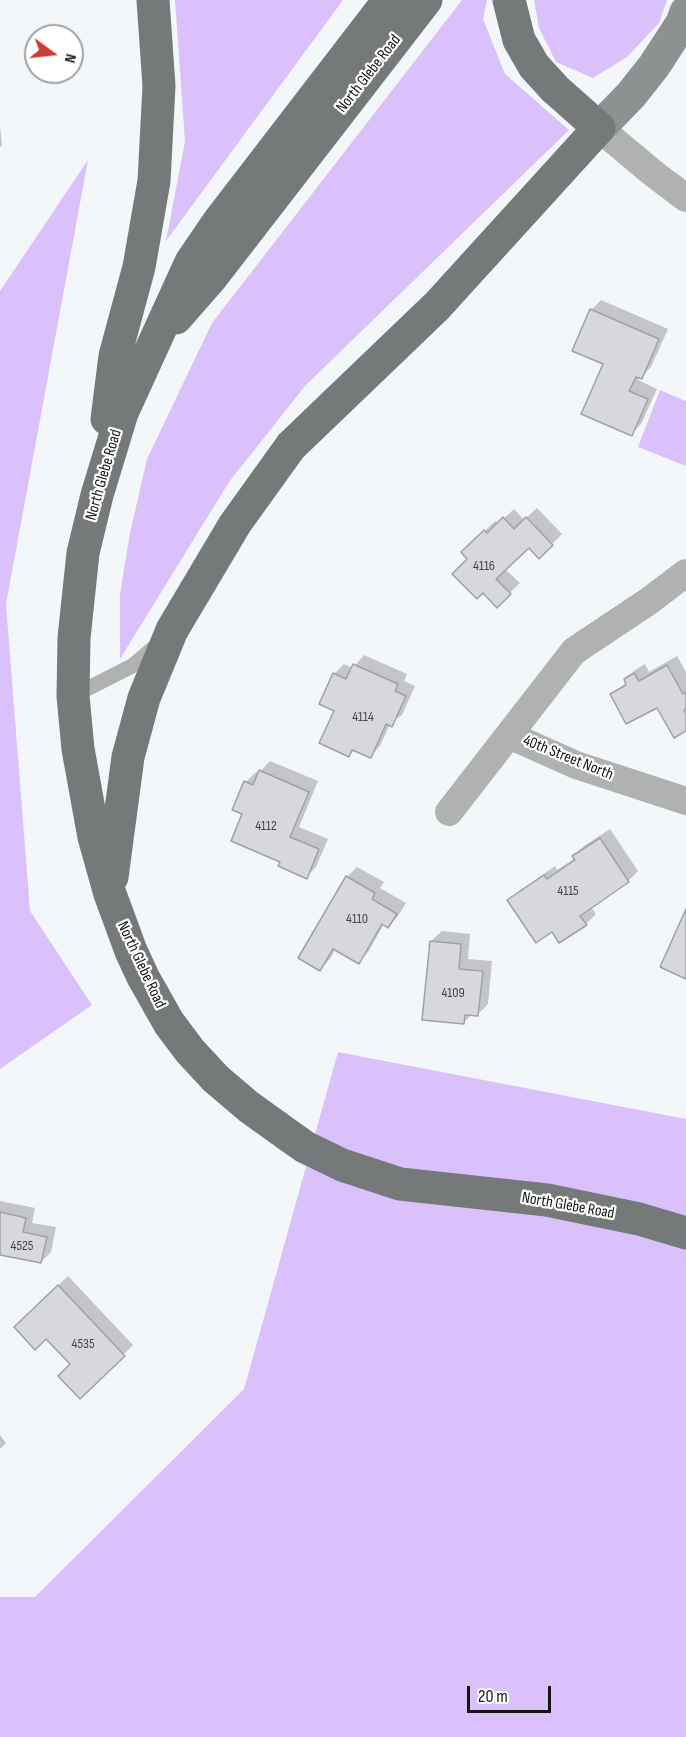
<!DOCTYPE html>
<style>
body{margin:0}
#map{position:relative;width:686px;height:1737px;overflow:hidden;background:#f4f7fa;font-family:"Sofia Sans Condensed",sans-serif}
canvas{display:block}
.north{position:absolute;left:24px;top:24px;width:60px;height:60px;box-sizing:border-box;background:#fff;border:2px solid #a1a1a1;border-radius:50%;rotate:105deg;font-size:16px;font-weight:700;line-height:24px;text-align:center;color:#141515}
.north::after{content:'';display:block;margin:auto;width:21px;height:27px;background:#cb3d34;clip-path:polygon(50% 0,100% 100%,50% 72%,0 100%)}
.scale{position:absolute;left:467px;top:1686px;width:84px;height:27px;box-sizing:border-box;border:3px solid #141515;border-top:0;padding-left:8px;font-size:18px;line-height:21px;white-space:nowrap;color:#141515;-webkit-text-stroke:4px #fff;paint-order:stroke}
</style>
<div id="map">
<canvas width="686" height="1737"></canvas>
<div class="north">N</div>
<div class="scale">20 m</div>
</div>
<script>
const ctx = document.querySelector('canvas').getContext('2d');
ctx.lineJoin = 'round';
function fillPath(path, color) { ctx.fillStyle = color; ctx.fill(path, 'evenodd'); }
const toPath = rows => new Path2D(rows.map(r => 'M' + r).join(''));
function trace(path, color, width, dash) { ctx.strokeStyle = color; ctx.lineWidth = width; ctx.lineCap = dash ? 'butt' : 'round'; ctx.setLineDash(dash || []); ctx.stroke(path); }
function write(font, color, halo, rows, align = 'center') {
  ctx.font = font + ' "Sofia Sans Condensed",sans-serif'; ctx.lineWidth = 4.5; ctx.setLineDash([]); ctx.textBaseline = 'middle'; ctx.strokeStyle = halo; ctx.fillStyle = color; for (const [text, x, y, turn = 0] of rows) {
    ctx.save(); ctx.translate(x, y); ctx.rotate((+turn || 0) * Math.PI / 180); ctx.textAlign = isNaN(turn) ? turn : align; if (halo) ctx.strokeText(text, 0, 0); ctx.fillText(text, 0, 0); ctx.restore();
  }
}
fillPath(toPath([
 [175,0,343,0,166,241,185,141],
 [462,0,487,0,483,19,505,74,569,130,305,386,229,482,120,659,120,594,130,533,147,459,212,323],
 [534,0,667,0,659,23,627,57,593,78,556,62,539,28],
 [88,160,6,604,30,911,92,1005,0,1069,0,291],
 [660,390,686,401,686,466,638,447],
 [338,1052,686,1119,686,1737,0,1737,0,1597,35,1597,244,1389]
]), '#dac1fc');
fillPath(toPath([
 [0,127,2,145,0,147],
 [601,300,668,329,651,367,638,380,657,389,641,424,631,434,605,364,591,310],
 [537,508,562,534,539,557,529,546,505,569,520,583,497,605,469,559,463,552,495,521,498,524,514,509,524,520],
 [364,655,407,674,404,681,415,686,402,715,390,724,380,746,370,756,355,749,349,755,336,710,334,674,344,664,353,668],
 [677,656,686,672,686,729,658,706,612,695,627,682,625,680,635,670,645,664,649,672],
 [270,761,318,781,299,827,328,839,316,867,306,877,282,861,244,814,234,810,246,782,256,772,259,773],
 [610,829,638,871,628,881,591,907,596,914,586,924,552,930,509,901,519,891,555,866,557,870,575,858,574,856,584,846],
 [357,867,384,882,380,888,406,903,398,916,388,926,384,924,368,952,358,962,336,948,330,959,320,969,300,957,347,877],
 [442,931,470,934,468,959,492,961,488,1004,478,1014,472,1014,463,1023,431,941],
 [0,1201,35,1208,32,1223,56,1227,51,1252,41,1262,0,1254],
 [68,1276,133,1345,80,1397,72,1364,46,1337,16,1327],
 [0,1435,6,1443,0,1449]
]), '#0003');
const building = toPath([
 [590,309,659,339,642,379,636,377,629,391,648,399,632,436,581,414,603,364,572,351,590,309],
 [503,517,514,529,526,517,553,545,539,559,529,548,496,579,511,594,497,608,483,593,477,599,452,574,467,559,461,552,484,530,487,533,503,517],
 [353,664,398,684,395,691,406,696,392,727,386,724,371,758,352,750,349,757,319,743,334,711,319,704,333,673,346,679,353,664],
 [667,665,683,694,686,692,686,709,684,710,686,714,686,731,674,738,657,708,626,724,610,694,626,685,624,679,634,673,639,681,667,665],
 [259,770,309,792,290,837,319,849,307,879,278,866,280,862,231,841,242,814,232,810,244,781,253,785,259,770],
 [600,838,629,882,580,916,587,925,559,943,552,932,536,943,507,900,544,875,547,879,575,860,572,856,600,838],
 [346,876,375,893,372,899,397,914,388,928,382,924,359,964,333,949,320,971,298,958,346,876],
 [686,909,686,979,660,967,686,909],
 [430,941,461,944,459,969,483,971,478,1016,465,1015,464,1024,422,1020,430,941],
 [0,1212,26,1218,23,1232,47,1237,41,1263,0,1255,0,1212],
 [58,1285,125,1356,80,1399,58,1376,70,1364,46,1339,35,1350,14,1327,58,1285]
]);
fillPath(building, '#d7d8db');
trace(building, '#a0a1a4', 1.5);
trace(toPath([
 [73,696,132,666,157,645]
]), '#b0b2b2', 15);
trace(toPath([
 [599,128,654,174,686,198],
 [509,735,576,765,686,801],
 [449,812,574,651,649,601,686,573]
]), '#b0b2b2', 28);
trace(toPath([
 [599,128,631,95,654,66,682,23,686,12]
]), '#8e9191', 33);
trace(toPath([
 [389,0,219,221,191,262,122,413,97,495,83,553,74,638,73,696,78,749,94,837,110,894,131,951,143,977,169,1023,190,1051,216,1079,249,1107,288,1135,305,1147,342,1165,400,1184,547,1200,639,1219,686,1233],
 [176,318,211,278,426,0],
 [107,419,115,356,139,267,154,181,159,86,153,0],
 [112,877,128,757,144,698,172,630,235,524,291,446,437,306,599,128,555,89,534,66,519,40,509,0]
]), '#76797a', 33);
write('14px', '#454646', null, [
 ["4116",484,566],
 ["4114",363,717],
 ["4112",266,826],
 ["4115",568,891],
 ["4110",357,919],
 ["4109",453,993],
 ["4525",22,1246],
 ["4535",83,1344]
]);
write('16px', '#141515', '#fff', [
 ["North Glebe Road",369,74,-52],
 ["North Glebe Road",104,475,-74],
 ["40th Street North",568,758,22],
 ["North Glebe Road",141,965,65],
 ["North Glebe Road",568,1206,10]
]);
</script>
